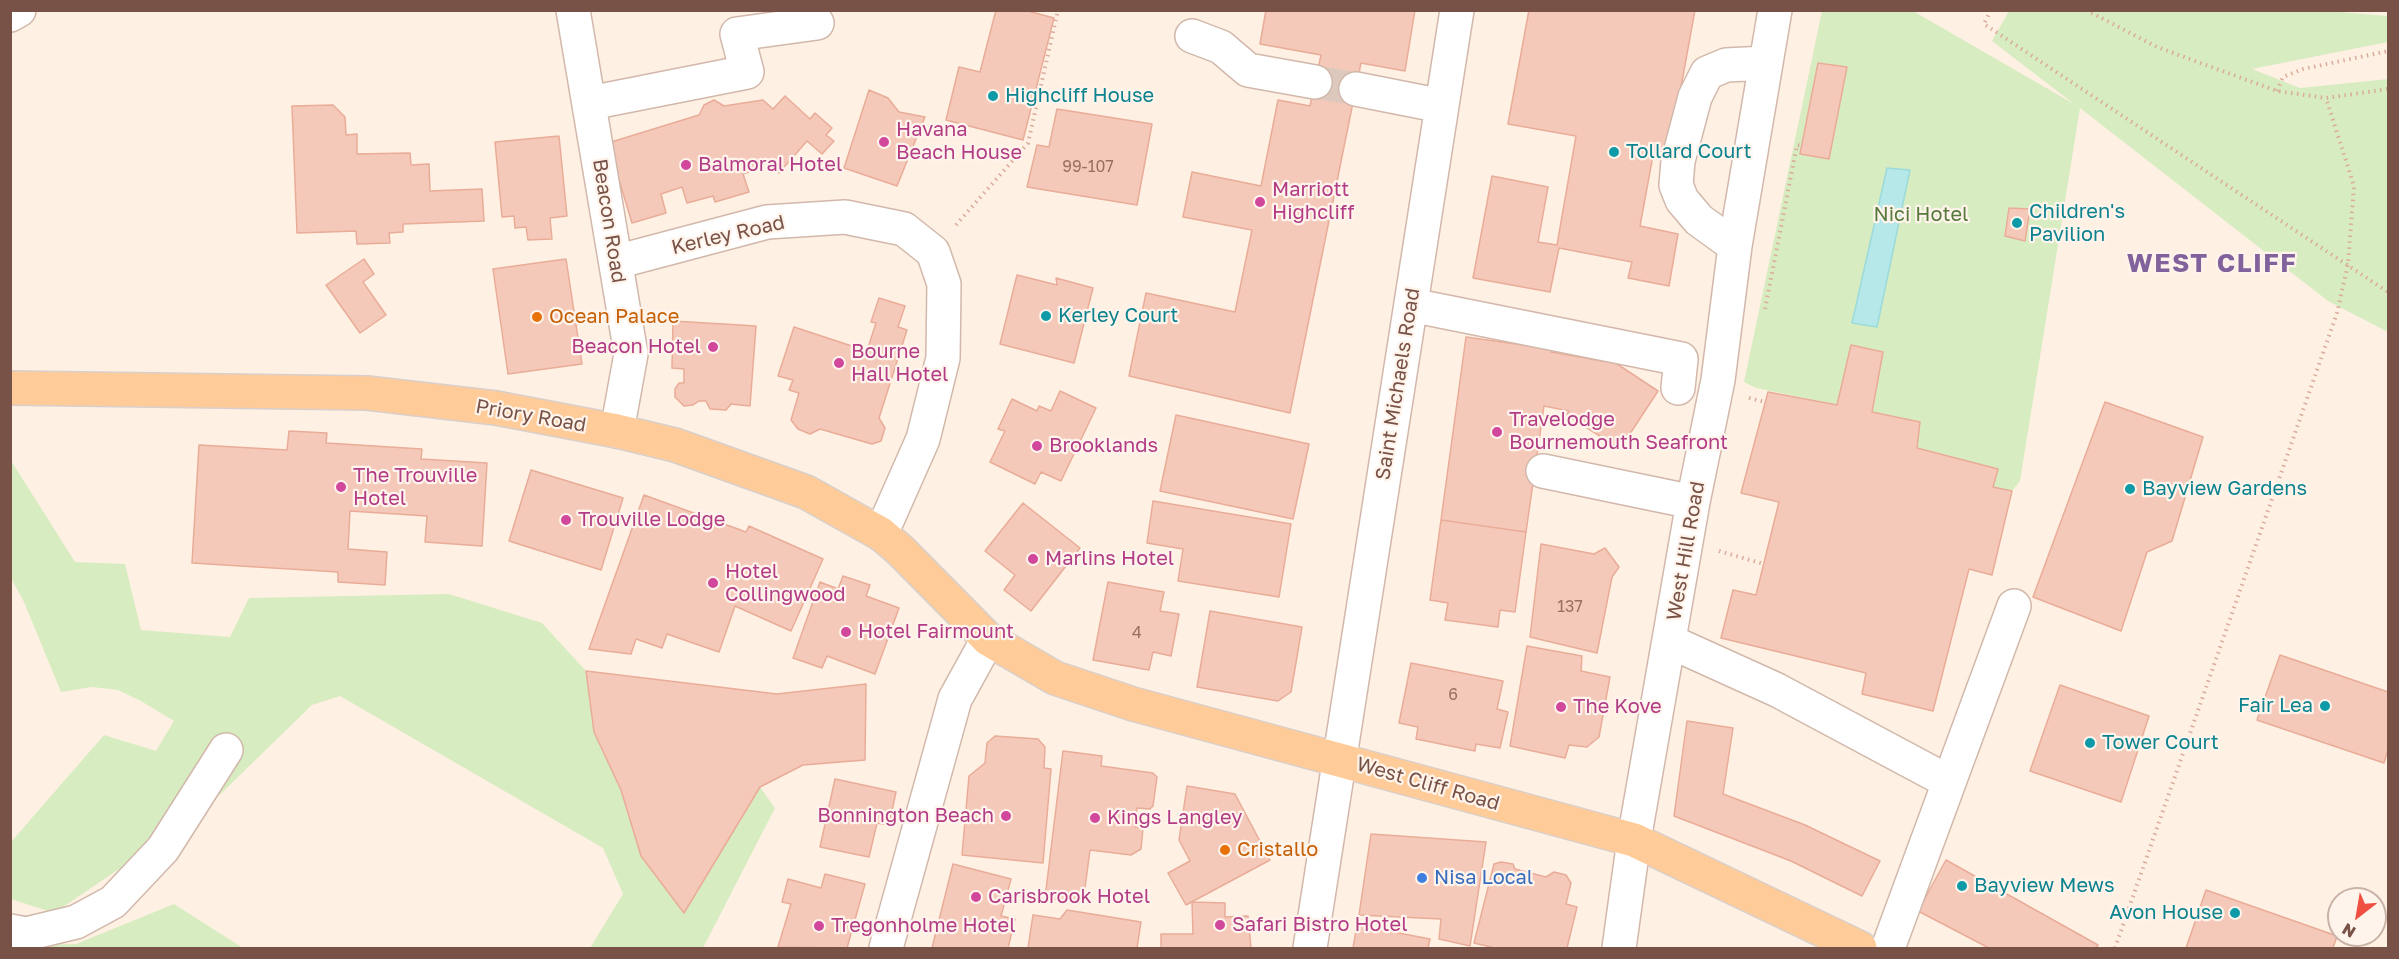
<!DOCTYPE html>
<style>
body{margin:0}
#map{position:relative;width:2399px;height:959px;overflow:hidden;background:#fef0e3;font-family:"Golos Text",sans-serif}
canvas{display:block}
.frame{position:absolute;inset:0;border:12px solid #785247;pointer-events:none}
.north{position:absolute;left:2327px;top:887px;width:60px;height:60px;box-sizing:border-box;background:#fff4eb;border:2px solid #c9b3a9;border-radius:50%;rotate:211deg;font-size:16px;font-weight:700;line-height:24px;text-align:center;color:#785247}
.north::after{content:'';display:block;margin:auto;width:21px;height:27px;background:#ef5041;clip-path:polygon(50% 0,100% 100%,50% 72%,0 100%)}
</style>
<div id="map">
<canvas width="2399" height="959"></canvas>
<div class="frame"></div>
<div class="north">N</div>
</div>
<script>
const ctx = document.querySelector('canvas').getContext('2d');
ctx.lineJoin = 'round';
function fillPath(path, color) { ctx.fillStyle = color; ctx.fill(path, 'evenodd'); }
const toPath = rows => new Path2D(rows.map(r => 'M' + r).join(''));
function trace(path, color, width, dash) { ctx.strokeStyle = color; ctx.lineWidth = width; ctx.lineCap = dash ? 'butt' : 'round'; ctx.setLineDash(dash || []); ctx.stroke(path); }
function write(font, color, halo, rows, align = 'center') {
  ctx.font = font + ' "Golos Text",sans-serif'; ctx.lineWidth = 4.5; ctx.setLineDash([]); ctx.textBaseline = 'middle'; ctx.strokeStyle = halo; ctx.fillStyle = color; for (const [text, x, y, turn = 0] of rows) {
    ctx.save(); ctx.translate(x, y); ctx.rotate((+turn || 0) * Math.PI / 180); ctx.textAlign = isNaN(turn) ? turn : align; if (halo) ctx.strokeText(text, 0, 0); ctx.fillText(text, 0, 0); ctx.restore();
  }
}
fillPath(toPath([
 [2315,10,2388,16,2388,42,2252,69,2300,88,2388,79,2388,332,2328,301,2080,108,2020,481,2012,491,1993,487,1998,469,1917,448,1920,422,1872,412,1883,352,1851,345,1837,405,1756,388,1744,382,1822,11,1913,11,2074,104,1992,41,2009,11],
 [10,459,75,562,125,564,141,630,230,637,249,598,449,594,542,623,586,671,594,732,621,790,641,856,684,912,760,787,775,808,703,948,590,948,623,894,603,848,340,696,312,705,199,815,54,913,11,899,11,842,104,735,156,751,174,721,141,701,118,690,92,687,61,692,24,602,11,578],
 [174,904,243,948,11,948,10,945,76,944]
]), '#d8ecc1');
const water = toPath([
 [1887,168,1910,170,1877,327,1852,323,1887,168]
]);
fillPath(water, '#b6e8e9');
trace(water, '#9cdadb', 1.5);
const building = toPath([
 [996,10,1024,10,1054,18,1023,140,946,120,959,67,980,72,996,10],
 [1266,10,1415,10,1405,71,1361,63,1290,413,1129,376,1146,293,1235,312,1252,230,1183,217,1192,172,1261,186,1278,100,1310,106,1321,55,1260,44,1266,10],
 [1529,10,1695,10,1669,153,1654,150,1640,226,1678,234,1669,286,1628,278,1632,262,1559,248,1550,292,1473,278,1492,176,1548,187,1538,242,1557,245,1576,136,1508,124,1529,10],
 [1818,63,1847,67,1829,159,1800,154,1818,63],
 [869,90,888,98,899,112,925,117,897,186,844,168,869,90],
 [785,96,810,119,815,113,832,128,826,135,834,141,822,154,807,141,779,173,763,158,752,171,743,174,749,192,715,202,713,196,687,203,682,187,661,194,666,213,632,223,608,143,699,115,704,105,714,100,724,106,763,100,773,109,785,96],
 [333,105,345,117,346,135,357,134,357,154,410,153,411,165,429,164,430,191,482,189,484,221,403,224,403,232,389,233,390,243,357,244,356,231,297,233,292,106,333,105],
 [1057,109,1152,124,1137,205,1027,187,1037,145,1049,147,1057,109],
 [559,136,567,216,550,218,552,239,528,240,526,227,515,228,514,216,502,217,495,142,559,136],
 [2009,208,2030,209,2025,241,2005,236,2009,208],
 [364,259,374,274,363,282,386,315,360,333,326,285,364,259],
 [566,259,582,364,508,374,493,269,566,259],
 [1017,275,1057,285,1056,278,1093,288,1074,363,1000,344,1017,275],
 [879,298,905,306,898,327,907,330,879,418,885,428,881,441,872,444,820,429,810,434,798,429,791,420,799,393,789,390,793,380,778,376,794,327,867,351,876,323,871,322,879,298],
 [673,321,756,326,750,406,731,404,726,410,710,409,706,401,699,401,693,405,684,406,675,397,675,389,679,383,684,383,684,369,672,368,673,321],
 [1466,337,1552,349,1551,352,1602,361,1605,356,1658,391,1620,449,1567,415,1569,411,1544,406,1526,532,1441,520,1466,337],
 [1851,345,1883,352,1872,412,1920,422,1917,448,1998,469,1993,487,2012,491,1992,575,1969,569,1933,711,1862,694,1866,673,1721,638,1733,590,1756,595,1779,502,1741,493,1768,392,1837,405,1851,345],
 [1060,391,1096,408,1061,481,1041,472,1035,484,990,462,1005,431,998,429,1012,399,1037,411,1039,406,1051,411,1060,391],
 [2105,402,2203,437,2172,541,2147,552,2121,631,2033,597,2105,402],
 [1176,415,1309,444,1293,519,1160,491,1176,415],
 [289,431,327,433,326,443,422,449,421,459,487,463,482,546,425,542,427,516,350,511,348,549,387,552,385,585,338,582,338,572,192,563,199,445,287,450,289,431],
 [531,470,623,498,601,570,509,541,531,470],
 [644,495,746,532,749,526,823,559,791,631,735,606,719,652,667,634,662,648,636,639,631,654,589,649,644,495],
 [1153,501,1291,524,1279,597,1178,581,1183,549,1147,543,1153,501],
 [1023,503,1080,548,1031,611,1004,590,1015,575,985,551,1023,503],
 [1441,520,1526,532,1515,612,1500,610,1498,627,1445,620,1448,603,1430,600,1441,520],
 [1541,544,1594,554,1605,548,1619,567,1612,577,1597,653,1530,637,1541,544],
 [843,576,870,585,866,596,899,608,875,674,827,656,822,668,793,658,820,582,838,589,843,576],
 [1108,582,1164,592,1160,611,1179,614,1171,656,1153,652,1149,670,1093,660,1108,582],
 [1210,611,1302,627,1291,692,1278,701,1197,687,1210,611],
 [1527,646,1582,656,1581,671,1610,677,1599,737,1587,747,1569,745,1565,758,1510,746,1527,646],
 [2280,655,2388,692,2388,749,2384,763,2257,720,2280,655],
 [1411,663,1503,681,1497,709,1508,712,1500,748,1476,744,1475,751,1416,739,1418,727,1399,723,1411,663],
 [586,671,777,694,866,684,865,760,803,765,760,787,684,913,641,856,621,790,594,732,586,671],
 [2060,685,2149,716,2121,802,2030,771,2060,685],
 [1687,721,1733,728,1723,794,1805,825,1880,861,1862,896,1791,861,1674,816,1687,721],
 [995,736,1038,739,1045,747,1044,768,1051,769,1043,863,962,855,969,776,985,763,987,743,995,736],
 [1063,751,1102,756,1101,766,1153,773,1157,777,1153,806,1150,809,1137,808,1135,827,1143,828,1141,849,1131,855,1090,850,1083,903,1045,898,1063,751],
 [835,779,896,792,889,825,877,823,869,857,820,847,835,779],
 [1187,786,1235,794,1270,860,1186,905,1168,873,1190,861,1179,840,1187,786],
 [1371,834,1486,842,1470,946,1439,939,1441,919,1359,915,1371,834],
 [1946,860,2098,945,2096,948,1989,948,1918,911,1946,860],
 [1501,862,1513,864,1515,869,1546,877,1554,872,1566,875,1571,883,1566,904,1577,907,1567,948,1495,948,1474,943,1494,864,1501,862],
 [953,864,1011,879,1001,916,1015,919,1008,948,932,948,953,864],
 [825,874,865,884,847,948,778,947,791,904,782,902,788,879,821,888,825,874],
 [2206,890,2337,936,2333,948,2186,948,2206,890],
 [1192,902,1225,903,1225,917,1248,916,1251,948,1161,948,1161,934,1193,934,1192,902],
 [1067,910,1141,922,1137,948,1028,948,1033,915,1060,919,1067,910],
 [1357,925,1430,939,1428,948,1353,948,1357,925]
]);
fillPath(building, '#f5c9b9');
trace(building, '#e9ac98', 1.5);
trace(toPath([
 [1315,82,1356,89]
]), '#dcc8bc', 33, [33, 16]);
const minor = toPath([
 [573,10,631,354,617,431],
 [10,15,19,10],
 [1192,36,1221,47,1248,70,1315,82],
 [1356,89,1442,106],
 [590,103,747,72,737,34,817,23],
 [1735,246,1699,220,1682,200,1676,185,1678,161,1695,97,1707,73,1726,65,1765,63],
 [616,262,767,222,845,217,904,229,933,252,944,284,943,358,923,439,881,534],
 [1411,305,1681,359,1678,388],
 [1543,471,1693,502],
 [1671,642,1777,690,1949,782],
 [10,931,26,934,76,922,113,902,163,849,226,750],
 [886,948,955,699,988,639],
 [1310,948,1457,10],
 [1619,948,1634,840,1693,502,1718,380,1735,246,1775,10],
 [1888,948,2014,606]
]);
const major = toPath([
 [10,388,367,393,496,408,617,431,675,445,806,492,881,534,900,550,988,639,1055,678,1133,704,1634,840,1860,948]
]);
trace(minor, '#d2b8ab', 36);
trace(major, '#d9cfcb', 36);
trace(toPath([
 [1991,10,1984,24,2388,292],
 [2086,10,2157,47,2277,91,2326,98,2388,89],
 [2277,91,2283,77,2303,69,2388,51],
 [956,225,1028,143,1058,10],
 [1765,309,1797,145,1802,146],
 [1749,398,1765,402],
 [1719,551,1764,564],
 [2115,948,2337,313,2348,264,2354,186,2326,98]
]), '#daac9c', 4, [1.5, 4.5]);
trace(minor, '#fff', 33);
trace(major, '#ffcb99', 33);
for (const [x, y, r, color] of [
 [993,96,6,"#0f9aa8"],
 [884,142,6,"#d1479c"],
 [1614,152,6,"#0f9aa8"],
 [686,165,6,"#d1479c"],
 [1260,202,6,"#d1479c"],
 [2017,223,6,"#0f9aa8"],
 [1046,316,6,"#0f9aa8"],
 [537,317,6,"#e8710a"],
 [713,347,6,"#d1479c"],
 [839,363,6,"#d1479c"],
 [1497,432,6,"#d1479c"],
 [1037,446,6,"#d1479c"],
 [341,487,6,"#d1479c"],
 [2130,489,6,"#0f9aa8"],
 [566,520,6,"#d1479c"],
 [1033,559,6,"#d1479c"],
 [713,583,6,"#d1479c"],
 [846,632,6,"#d1479c"],
 [2325,706,6,"#0f9aa8"],
 [1561,707,6,"#d1479c"],
 [2090,743,6,"#0f9aa8"],
 [1006,816,6,"#d1479c"],
 [1095,818,6,"#d1479c"],
 [1225,850,6,"#e8710a"],
 [1422,878,6,"#3f7fe0"],
 [1962,886,6,"#0f9aa8"],
 [976,897,6,"#d1479c"],
 [2235,913,6,"#0f9aa8"],
 [1220,925,6,"#d1479c"],
 [819,926,6,"#d1479c"]
]) { const dot = new Path2D(); dot.arc(x, y, r, 0, 2 * Math.PI); ctx.fillStyle = color; ctx.fill(dot); trace(dot, '#fff4eb', 2); }
write('16px', '#977064', null, [
 ["99-107",1088,167],
 ["137",1570,607],
 ["4",1137,633],
 ["6",1453,695]
]);
write('20px', '#0d838f', '#fff4eb', [
 ["Highcliff House",1005,96],
 ["Tollard Court",1626,152],
 ["Children's",2029,212],
 ["Pavilion",2029,235],
 ["Kerley Court",1058,316],
 ["Bayview Gardens",2142,489],
 ["Fair Lea",2313,706,"right"],
 ["Tower Court",2102,743],
 ["Bayview Mews",1974,886],
 ["Avon House",2223,913,"right"]
], 'left');
write('20px', '#b23c85', '#fff4eb', [
 ["Havana",896,130],
 ["Beach House",896,153],
 ["Balmoral Hotel",698,165],
 ["Marriott",1272,190],
 ["Highcliff",1272,213],
 ["Beacon Hotel",701,347,"right"],
 ["Bourne",851,352],
 ["Hall Hotel",851,375],
 ["Travelodge",1509,420],
 ["Bournemouth Seafront",1509,443],
 ["Brooklands",1049,446],
 ["The Trouville",353,476],
 ["Hotel",353,499],
 ["Trouville Lodge",578,520],
 ["Marlins Hotel",1045,559],
 ["Hotel",725,572],
 ["Collingwood",725,595],
 ["Hotel Fairmount",858,632],
 ["The Kove",1573,707],
 ["Bonnington Beach",994,816,"right"],
 ["Kings Langley",1107,818],
 ["Carisbrook Hotel",988,897],
 ["Safari Bistro Hotel",1232,925],
 ["Tregonholme Hotel",831,926]
], 'left');
write('20px', '#56793c', '#fff4eb', [
 ["Nici Hotel",1921,215]
]);
write('20px', '#785247', '#fff4eb', [
 ["Beacon Road",609,221,81],
 ["Kerley Road",728,235,-13],
 ["Saint Michaels Road",1398,384,-81],
 ["Priory Road",531,416,10],
 ["West Hill Road",1686,551,-80],
 ["West Cliff Road",1428,784,16]
]);
write('20px', '#c56008', '#fff4eb', [
 ["Ocean Palace",549,317],
 ["Cristallo",1237,850]
], 'left');
write('20px', '#366cbe', '#fff4eb', [
 ["Nisa Local",1434,878]
], 'left');
ctx.letterSpacing = '1.5px';
write('bold 26px', '#81629c', '#fff4eb', [
 ["WEST CLIFF",2212,264]
]);
ctx.letterSpacing = '0px';
</script>
